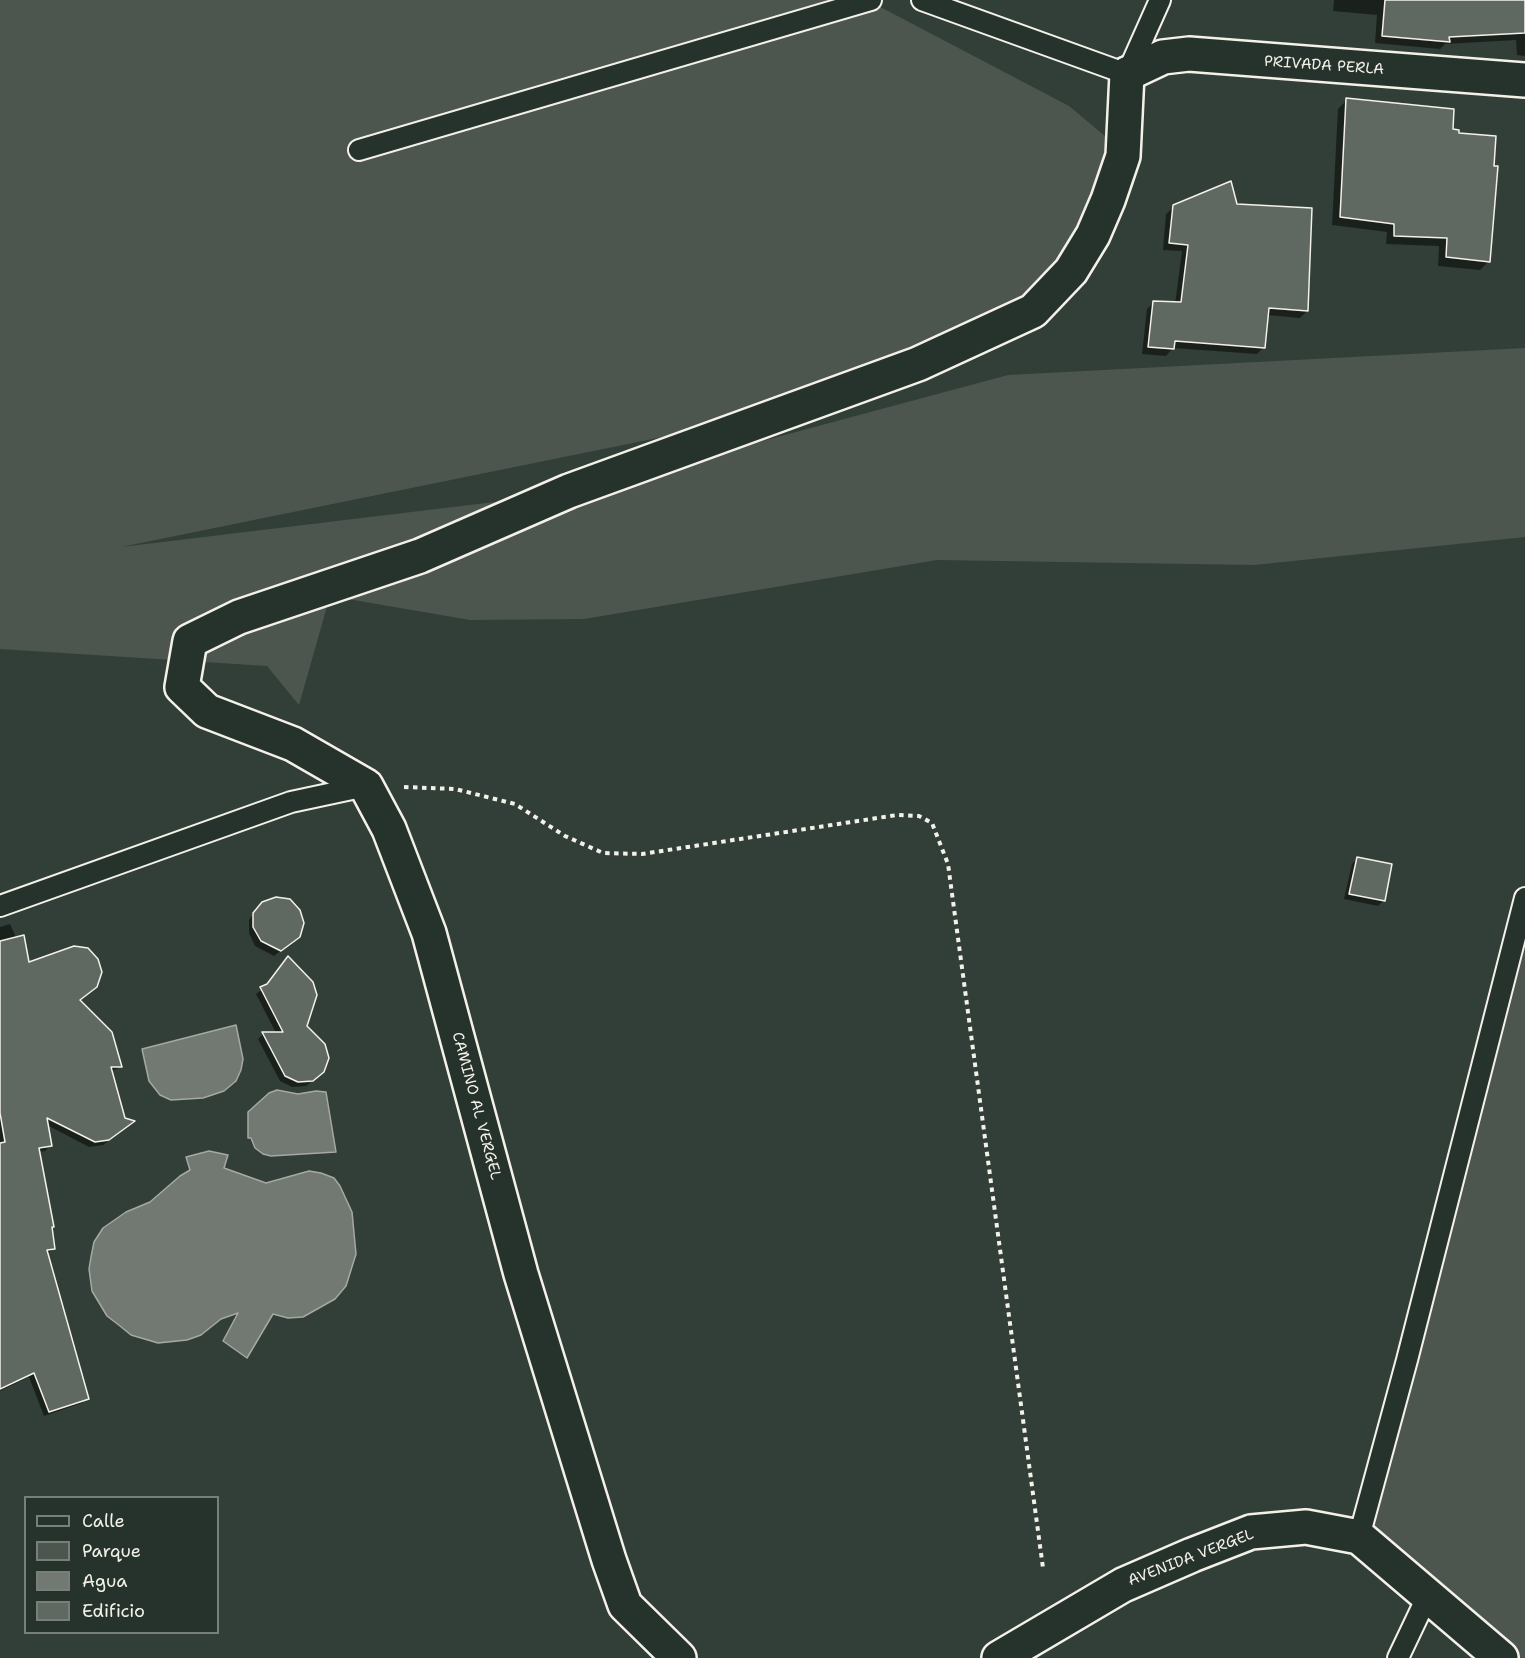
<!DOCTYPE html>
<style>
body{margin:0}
#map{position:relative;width:1525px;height:1658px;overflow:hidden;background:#323e38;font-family:"Shantell Sans",sans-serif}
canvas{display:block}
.legend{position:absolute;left:24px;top:1496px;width:195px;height:138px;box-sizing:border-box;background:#26332d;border:2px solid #787f78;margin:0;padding:8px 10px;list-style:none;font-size:18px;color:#f4f1e8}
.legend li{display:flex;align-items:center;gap:12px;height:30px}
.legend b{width:30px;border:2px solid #787f78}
</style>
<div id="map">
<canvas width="1525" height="1658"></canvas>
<ul class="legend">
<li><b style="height:8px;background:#26332d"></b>Calle</li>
<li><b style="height:16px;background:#4c564f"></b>Parque</li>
<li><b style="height:16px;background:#727972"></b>Agua</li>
<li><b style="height:16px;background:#5f6861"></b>Edificio</li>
</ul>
</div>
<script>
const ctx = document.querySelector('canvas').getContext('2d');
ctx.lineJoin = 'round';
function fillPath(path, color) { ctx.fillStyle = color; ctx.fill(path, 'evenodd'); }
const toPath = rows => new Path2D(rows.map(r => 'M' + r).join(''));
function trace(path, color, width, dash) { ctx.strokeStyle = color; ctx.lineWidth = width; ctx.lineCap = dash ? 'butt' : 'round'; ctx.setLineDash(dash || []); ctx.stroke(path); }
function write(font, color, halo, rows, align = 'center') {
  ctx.font = font + ' "Shantell Sans",sans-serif'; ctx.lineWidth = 5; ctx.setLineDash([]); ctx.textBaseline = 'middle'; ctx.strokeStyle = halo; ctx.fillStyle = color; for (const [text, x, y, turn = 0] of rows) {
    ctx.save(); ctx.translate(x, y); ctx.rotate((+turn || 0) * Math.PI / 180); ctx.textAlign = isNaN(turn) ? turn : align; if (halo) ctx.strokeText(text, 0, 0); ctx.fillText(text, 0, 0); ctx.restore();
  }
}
fillPath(toPath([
 [0,0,867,0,1069,106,1117,146,1103,199,1030,309,810,407,121,547,569,493,1008,375,1525,348,1525,537,1254,565,937,560,584,619,470,620,330,596,299,705,267,666,0,649],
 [1525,920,1525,1658,1486,1658,1357,1551]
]), '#4c564f');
const water = toPath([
 [236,1025,243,1059,241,1070,236,1081,224,1091,203,1098,171,1100,160,1095,149,1081,142,1049,236,1025],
 [277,1090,298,1094,316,1091,326,1092,336,1152,271,1156,263,1154,255,1148,251,1138,248,1138,248,1112,269,1093,277,1090],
 [209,1151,228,1155,224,1168,266,1183,309,1171,321,1173,334,1178,340,1186,352,1212,356,1254,346,1286,335,1299,303,1317,288,1318,273,1314,247,1358,223,1341,238,1313,221,1319,201,1335,187,1340,158,1343,131,1335,120,1326,107,1316,92,1291,89,1269,91,1257,94,1242,103,1228,126,1212,150,1202,180,1176,190,1170,186,1157,209,1151]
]);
fillPath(water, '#727972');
trace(water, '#a6a9a1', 1.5);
fillPath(toPath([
 [1334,0,1525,0,1525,56,1517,55,1516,40,1445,44,1440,49,1375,43,1377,15,1333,11],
 [1347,100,1451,131,1489,261,1480,270,1438,266,1439,246,1386,244,1387,232,1332,225,1338,109],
 [1236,205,1307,311,1300,318,1267,315,1264,347,1257,354,1173,348,1166,356,1142,354,1147,309,1154,302,1175,304,1182,251,1163,250,1166,214,1174,207],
 [1357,859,1384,900,1378,906,1344,899,1352,864],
 [257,909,292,942,274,956,255,946,249,933,249,920],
 [10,924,28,964,78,1001,120,1067,111,1072,128,1126,103,1145,89,1147,47,1125,50,1146,45,1151,38,1152,53,1249,48,1254,87,1398,82,1403,44,1416,29,1377,0,1391,0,927],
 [266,987,305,1026,317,1077,306,1086,292,1087,280,1081,258,1039,263,1034,276,1033,256,994]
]), '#0007');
const building = toPath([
 [1385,0,1525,0,1525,33,1449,37,1450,42,1382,36,1385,0],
 [1346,98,1454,109,1453,129,1459,130,1459,133,1496,136,1494,166,1498,166,1490,262,1446,257,1447,238,1394,236,1394,224,1340,217,1346,98],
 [1231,181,1237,204,1312,208,1308,311,1269,308,1265,348,1175,341,1174,349,1148,347,1153,301,1181,302,1188,245,1169,243,1173,205,1231,181],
 [1357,857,1392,864,1385,901,1349,894,1357,857],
 [276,897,290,899,300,910,304,923,300,937,281,951,261,941,253,927,253,913,262,902,276,897],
 [24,935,29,962,74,946,88,948,98,959,102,972,97,987,80,1000,112,1032,122,1067,111,1067,125,1118,135,1121,109,1140,95,1142,47,1118,52,1146,39,1148,54,1227,52,1227,55,1249,47,1250,89,1399,49,1412,34,1373,0,1389,0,1143,5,1142,0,1113,0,941,24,935],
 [288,956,313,982,317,995,307,1026,325,1044,329,1058,324,1072,313,1081,298,1082,285,1076,262,1032,283,1032,260,987,267,984,288,956]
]);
fillPath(building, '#5f6861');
trace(building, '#f4f1e8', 1.5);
const lane = toPath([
 [922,0,1127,74,1160,0],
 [359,150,871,0],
 [0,906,291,802,366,786],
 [1359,1537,1407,1360,1525,898],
 [1398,1658,1428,1595]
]);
const street = toPath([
 [679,1658,625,1605,609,1560,521,1274,429,933,389,829,366,786,293,744,207,711,182,687,190,641,239,617,420,556,569,491,918,364,1033,311,1071,271,1093,235,1108,200,1123,156,1127,74]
]);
const secondary = toPath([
 [1127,74,1163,57,1189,54,1525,80],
 [999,1658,1123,1585,1192,1555,1251,1532,1306,1527,1359,1537,1501,1658]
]);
trace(lane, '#f4f1e8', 24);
trace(street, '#f4f1e8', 38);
trace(secondary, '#f4f1e8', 38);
trace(toPath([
 [404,787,455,789,515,804,565,836,603,853,642,854,897,815,919,816,932,823,948,864,1043,1568]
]), '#f4f1e8', 4, [4.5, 4.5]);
trace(lane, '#26332d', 20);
trace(street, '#26332d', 33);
trace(secondary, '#26332d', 33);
write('15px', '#f4f1e8', '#26332d', [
 ["PRIVADA PERLA",1324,66,4],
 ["CAMINO AL VERGEL",476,1106,75],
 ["AVENIDA VERGEL",1191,1558,-21]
]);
</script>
